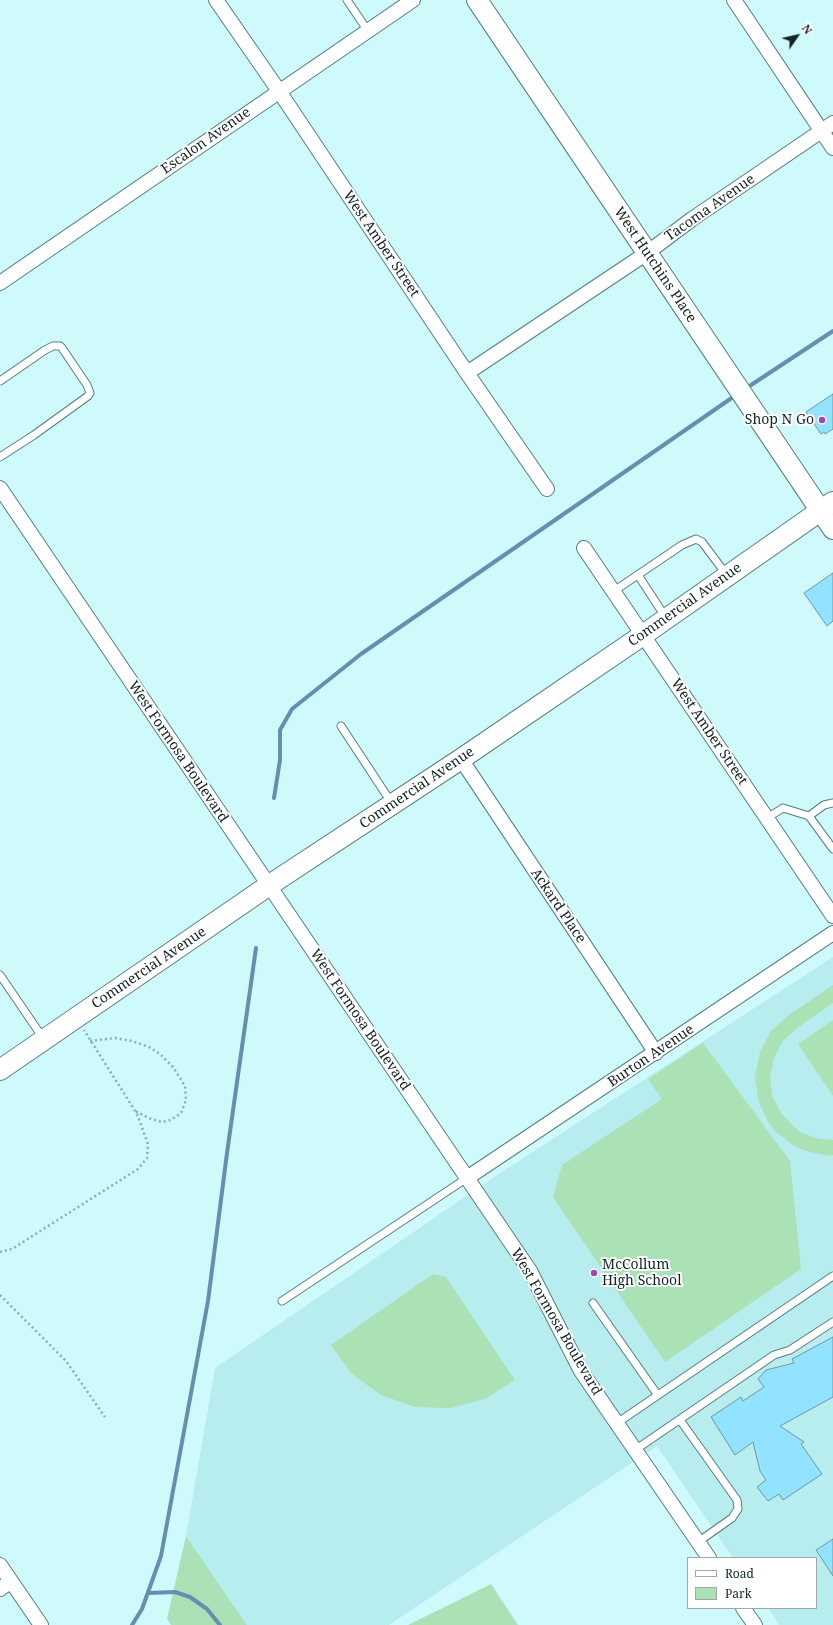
<!DOCTYPE html>
<style>
body{margin:0}
#map{position:relative;width:833px;height:1625px;overflow:hidden;background:#cefafb;font-family:"Noto Serif",serif}
canvas{display:block}
.legend{position:absolute;left:687px;top:1557px;width:130px;height:52px;box-sizing:border-box;background:#fff;border:1px solid #a0a7a7;margin:0;padding:5px 7px;list-style:none;font-size:12px;color:#122323}
.legend li{display:flex;align-items:center;gap:8px;height:20px}
.legend b{width:20px;border:1px solid #a0a7a7}
.north{position:absolute;left:777px;top:16px;width:40px;height:40px;-webkit-text-stroke:3px #fff;paint-order:stroke;rotate:56deg;font-size:11px;font-weight:700;line-height:16px;text-align:center;color:#122323}
.north::after{content:'';display:block;margin:auto;width:14px;height:18px;background:#122323;clip-path:polygon(50% 0,100% 100%,50% 72%,0 100%)}
</style>
<div id="map">
<canvas width="833" height="1625"></canvas>
<ul class="legend">
<li><b style="height:5px;background:#fff"></b>Road</li>
<li><b style="height:11px;background:#aae1b5"></b>Park</li>
</ul>
<div class="north">N</div>
</div>
<script>
const ctx = document.querySelector('canvas').getContext('2d');
ctx.lineJoin = 'round';
function fillPath(path, color) { ctx.fillStyle = color; ctx.fill(path, 'evenodd'); }
const toPath = rows => new Path2D(rows.map(r => 'M' + r).join(''));
function trace(path, color, width, dash) { ctx.strokeStyle = color; ctx.lineWidth = width; ctx.lineCap = dash ? 'butt' : 'round'; ctx.setLineDash(dash || []); ctx.stroke(path); }
function write(font, color, halo, rows, align = 'center') {
  ctx.font = font + ' "Noto Serif",serif'; ctx.lineWidth = 4; ctx.setLineDash([]); ctx.textBaseline = 'middle'; ctx.strokeStyle = halo; ctx.fillStyle = color; for (const [text, x, y, turn = 0] of rows) {
    ctx.save(); ctx.translate(x, y); ctx.rotate((+turn || 0) * Math.PI / 180); ctx.textAlign = isNaN(turn) ? turn : align; if (halo) ctx.strokeText(text, 0, 0); ctx.fillText(text, 0, 0); ctx.restore();
  }
}
fillPath(toPath([
 [833,957,833,1625,779,1625,768,1608,816,1608,816,1558,733,1558,657,1446,389,1625,247,1625,186,1536,215,1368,494,1177]
]), '#b8edef');
fillPath(toPath([
 [833,985,833,1003,797,1028,783,1041,774,1058,770,1076,772,1096,781,1113,794,1127,802,1133,820,1139,833,1140,833,1155,829,1156,806,1151,794,1146,775,1131,768,1122,758,1100,755,1076,760,1052,771,1031,789,1015],
 [833,1020,833,1096,798,1044],
 [703,1043,790,1161,801,1269,665,1362,553,1197,562,1165,662,1099,648,1079],
 [433,1274,446,1277,515,1380,485,1399,450,1408,415,1407,381,1395,352,1374,331,1345],
 [186,1536,247,1625,171,1625,167,1619],
 [491,1584,518,1625,408,1625]
]), '#aae1b5');
trace(toPath([
 [745,389,833,331],
 [274,798,280,760,280,730,292,709,361,654,736,395],
 [148,1593,175,1592,190,1597,207,1609,220,1625],
 [132,1625,142,1609,161,1556,208,1301,227,1153,256,948]
]), '#648fb0', 4);
const building = toPath([
 [833,394,833,429,825,434,824,432,821,434,806,412,833,394],
 [833,573,833,621,827,626,804,593,833,573],
 [833,1337,833,1397,780,1426,804,1442,801,1444,822,1474,783,1500,779,1494,768,1501,757,1487,766,1480,760,1471,753,1442,735,1455,711,1417,741,1397,743,1401,764,1387,758,1379,766,1370,794,1363,792,1359,833,1337],
 [833,1539,833,1576,816,1550,833,1539]
]);
fillPath(building, '#91e3ff');
trace(building, '#7196a3', 1);
const lane = toPath([
 [347,0,368,31],
 [0,381,45,350,53,346,60,346,62,348,87,385,90,393,88,396,34,435,0,457],
 [638,575,666,618],
 [614,591,682,545,696,539,702,542,726,574],
 [341,726,391,802],
 [809,816,824,805,833,803],
 [767,818,783,808,809,816,833,849],
 [0,975,43,1038],
 [282,1301,467,1178],
 [593,1303,657,1394],
 [680,1420,737,1500,738,1509,732,1518,698,1542],
 [617,1423,833,1276],
 [635,1450,774,1355,790,1350,833,1322]
]);
const street = toPath([
 [216,0,279,91,467,373,547,489],
 [734,0,833,148],
 [0,283,413,0],
 [467,373,647,253,692,219,833,123],
 [0,488,530,1271,581,1371,709,1558],
 [584,548,833,916],
 [461,759,656,1053],
 [467,1178,833,933],
 [0,1565,41,1625],
 [0,1589,11,1581],
 [743,1608,755,1625]
]);
const secondary = toPath([
 [477,0,833,529],
 [0,1070,268,886,461,759,643,635,833,502]
]);
trace(lane, '#567e7f', 9);
trace(street, '#567e7f', 16);
trace(secondary, '#567e7f', 22);
trace(toPath([
 [90,1041,115,1038,132,1041,149,1047,160,1054,173,1067,185,1086,186,1100,181,1113,171,1120,162,1122,151,1119,135,1111],
 [0,1252,12,1249,138,1169,147,1158,148,1144,137,1114,84,1030],
 [0,1295,66,1361,105,1417]
]), '#8baeae', 2.5, [2, 3]);
trace(lane, '#fff', 7);
trace(street, '#fff', 14);
trace(secondary, '#fff', 20);
for (const [x, y, r, color] of [
 [822,420,4,"#9c48b6"],
 [594,1273,4,"#9c48b6"]
]) { const dot = new Path2D(); dot.arc(x, y, r, 0, 2 * Math.PI); ctx.fillStyle = color; ctx.fill(dot); trace(dot, '#fff', 1.5); }
write('14px', '#122323', '#fff', [
 ["Escalon Avenue",206,141,-35],
 ["Tacoma Avenue",710,208,-35],
 ["West Amber Street",381,244,56],
 ["West Hutchins Place",655,265,56],
 ["Commercial Avenue",685,605,-35],
 ["West Amber Street",709,732,56],
 ["West Formosa Boulevard",178,752,56],
 ["Commercial Avenue",417,788,-34],
 ["Ackard Place",558,906,56],
 ["Commercial Avenue",149,968,-34],
 ["West Formosa Boulevard",360,1020,56],
 ["Burton Avenue",651,1056,-34],
 ["West Formosa Boulevard",556,1322,60]
]);
write('14px', '#122323', '#fff', [
 ["Shop N Go",814,420],
 ["McCollum",602,1265,"left"],
 ["High School",602,1281,"left"]
], 'right');
</script>
